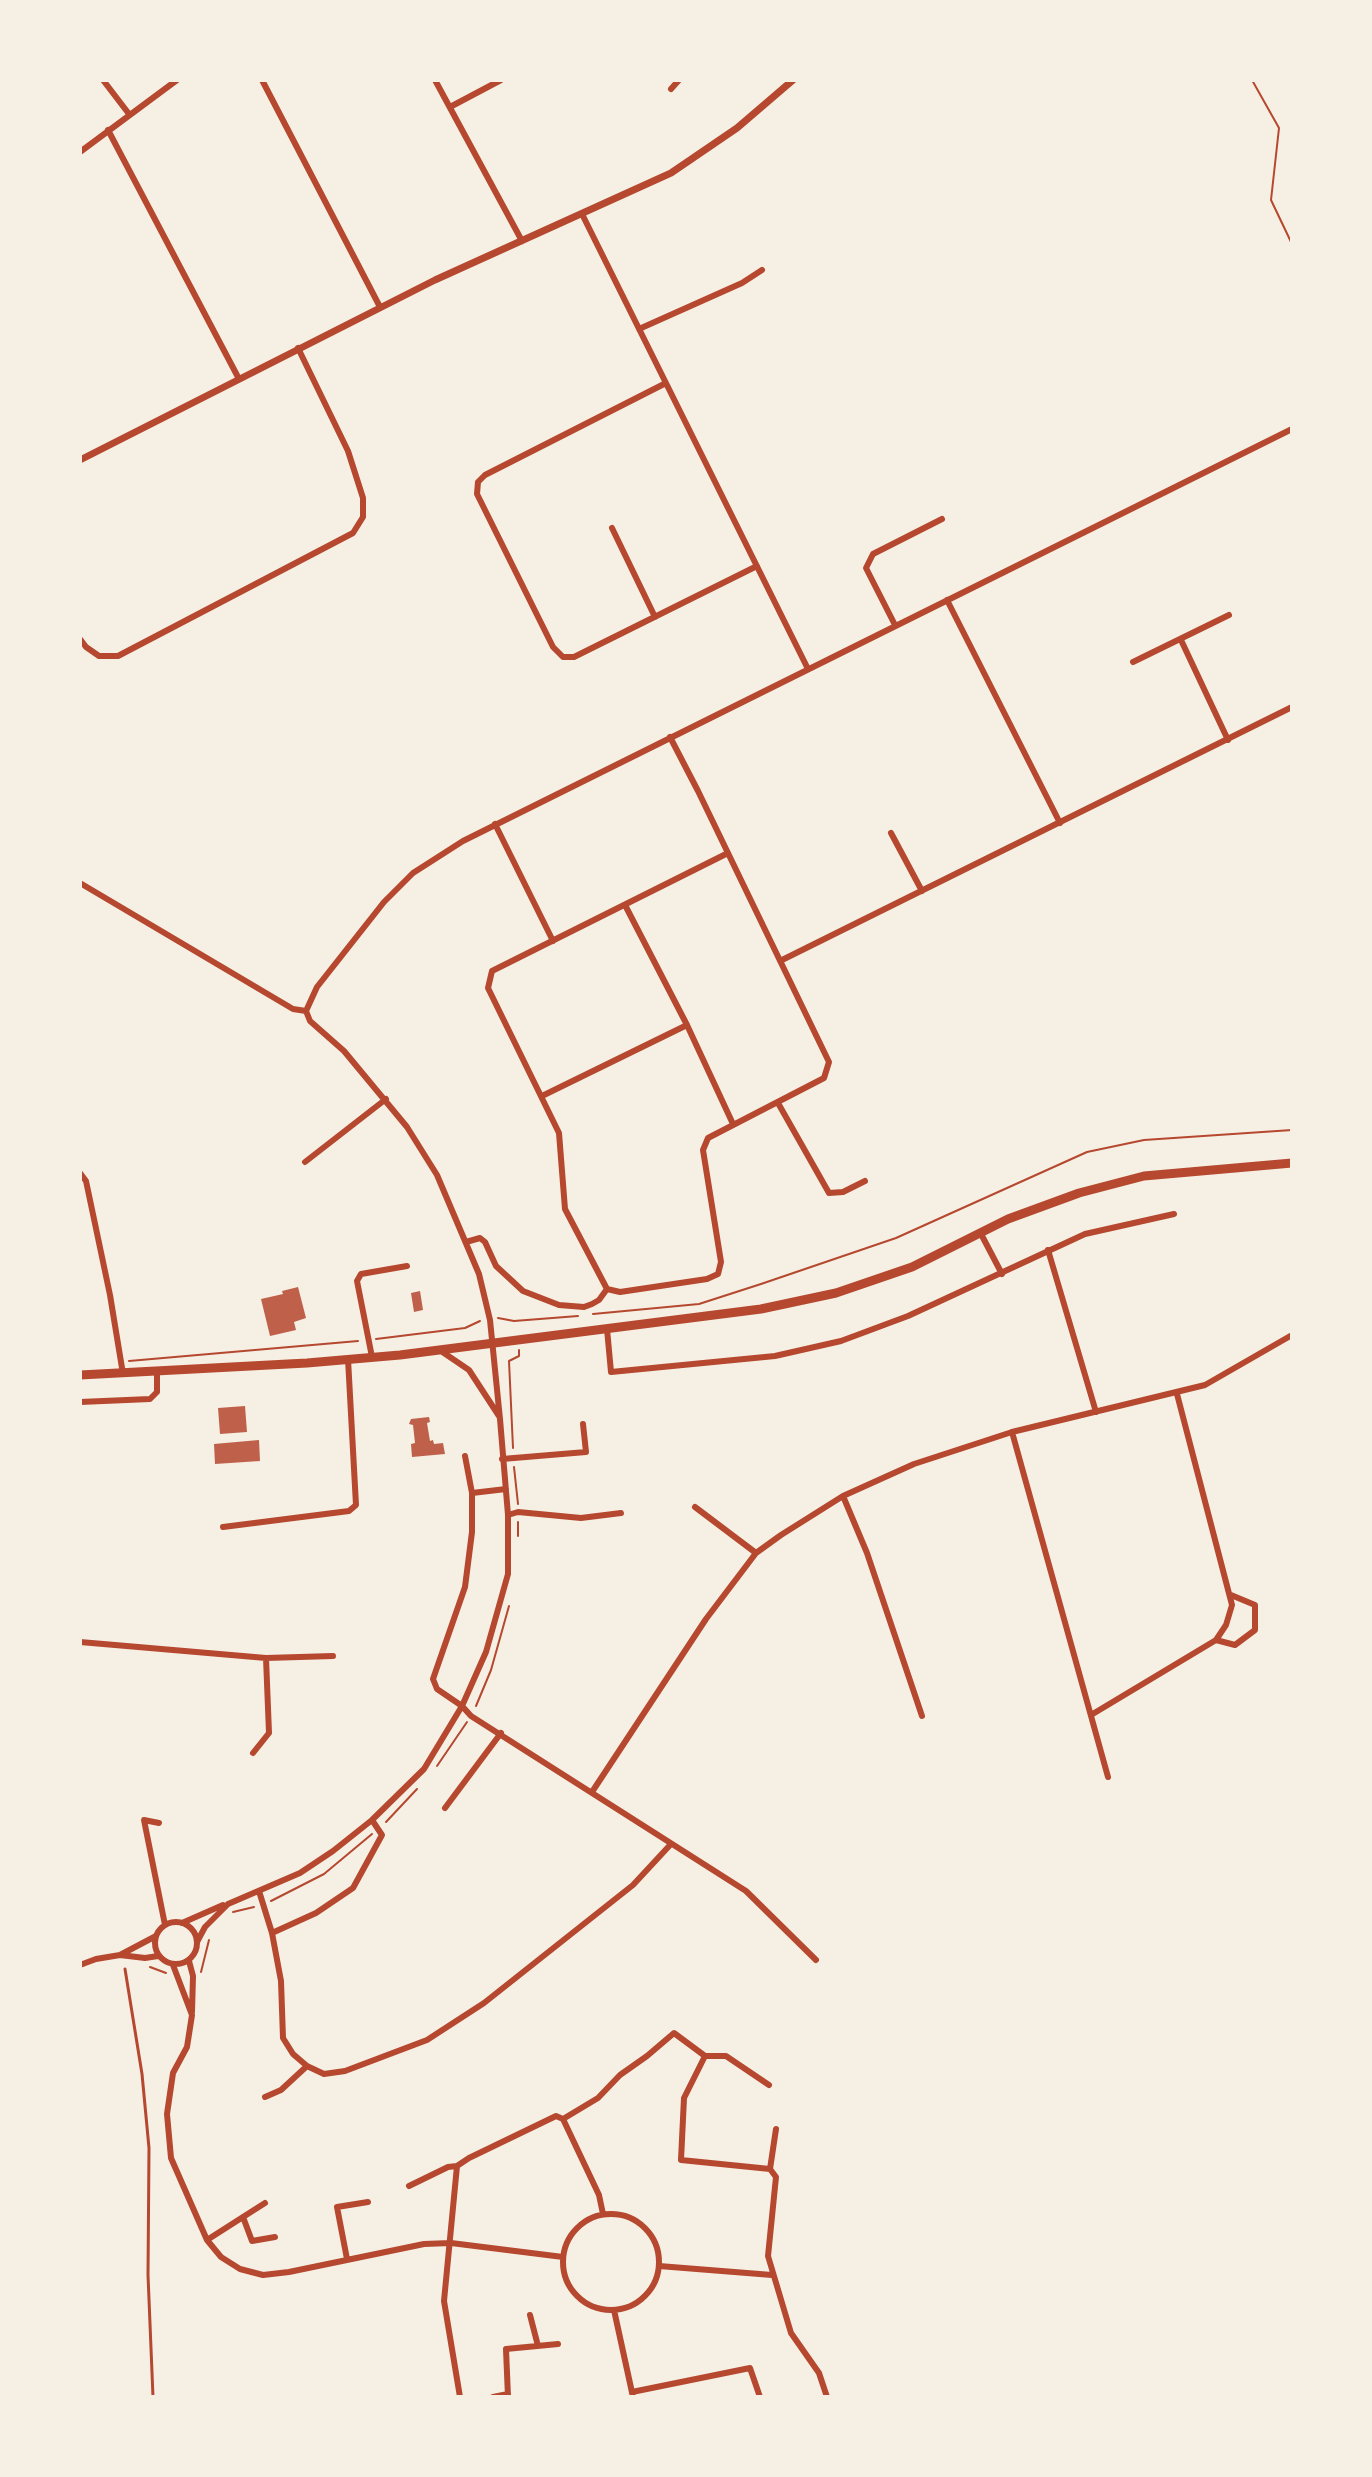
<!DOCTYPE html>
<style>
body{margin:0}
#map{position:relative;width:1372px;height:2477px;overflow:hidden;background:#f6efe4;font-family:"Noto Sans",sans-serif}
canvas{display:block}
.frame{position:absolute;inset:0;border:82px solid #f6efe4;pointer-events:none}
</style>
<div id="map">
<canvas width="1372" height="2477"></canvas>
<div class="frame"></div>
</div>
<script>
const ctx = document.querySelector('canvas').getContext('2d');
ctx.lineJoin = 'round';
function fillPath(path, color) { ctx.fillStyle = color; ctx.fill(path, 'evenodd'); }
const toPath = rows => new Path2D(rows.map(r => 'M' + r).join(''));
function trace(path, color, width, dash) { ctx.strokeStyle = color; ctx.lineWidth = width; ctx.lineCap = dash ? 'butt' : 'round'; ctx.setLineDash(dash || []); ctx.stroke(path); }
fillPath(toPath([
 [298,1287,306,1318,294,1322,296,1330,270,1336,261,1299,283,1294,282,1291],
 [420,1291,423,1310,414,1312,411,1293],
 [245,1406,247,1432,220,1434,218,1408],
 [429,1417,430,1422,427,1423,430,1441,433,1440,434,1444,443,1443,445,1454,412,1457,411,1444,415,1443,413,1425,409,1424,411,1419],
 [259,1440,260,1461,215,1464,214,1444]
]), '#bf614a');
trace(toPath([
 [1252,80,1279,128,1271,200,1292,244],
 [593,1314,699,1304,761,1284,896,1238,1087,1152,1144,1140,1292,1130],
 [498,1318,514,1321,578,1316],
 [376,1339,465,1328,480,1321],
 [129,1361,358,1341],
 [513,1448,509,1361,519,1356,519,1350],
 [514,1467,518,1504],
 [518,1536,518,1522],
 [476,1706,491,1670,509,1606],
 [437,1766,467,1722],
 [386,1822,417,1789],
 [271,1901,324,1874,372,1834],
 [233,1912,254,1907],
 [150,1967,166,1973],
 [201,1972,209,1940]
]), '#b5482f', 2);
trace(toPath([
 [125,1969,142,2074,149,2148,148,2275,153,2397]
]), '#b5482f', 3);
trace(toPath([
 [103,80,129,114],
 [262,80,380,307],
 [435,80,522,241],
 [671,89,679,80],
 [450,107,501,80],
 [108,130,239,379],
 [80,152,177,80],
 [582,214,808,669],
 [639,329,742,283,762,270],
 [666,383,485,475,478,482,477,494,553,647,563,657,574,657,757,566],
 [612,528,655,617],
 [947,600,1060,823],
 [895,625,866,568,873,554,942,519],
 [80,639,86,647,99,656,118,656,353,533,363,517,363,498,348,451,298,348],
 [1181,640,1228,740],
 [1133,662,1229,615],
 [670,737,698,791,829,1062,824,1078,708,1138,703,1150,721,1262,718,1274,707,1279,620,1292,607,1289,565,1209,559,1133,488,988,492,971,728,853],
 [495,824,553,941],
 [891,833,922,891],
 [80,883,293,1009,306,1011],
 [625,905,687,1025,733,1124],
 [780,961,1292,707],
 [306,1011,317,987,384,902,413,873,463,841,1292,429],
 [542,1096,687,1025],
 [778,1103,829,1193,843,1192,865,1181],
 [305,1162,386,1099],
 [80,1173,86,1181,110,1295,123,1374],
 [980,1232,1002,1274],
 [466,1242,480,1238,485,1242,496,1266,523,1291,559,1305,584,1307,592,1304,599,1300,607,1289],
 [1048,1250,1096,1412],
 [607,1329,611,1372,775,1356,841,1341,908,1316,1085,1234,1174,1214],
 [441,1351,469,1370,499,1416],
 [372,1357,357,1281,361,1274,407,1266],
 [80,1402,150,1399,157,1392,157,1372],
 [1012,1432,1108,1777],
 [465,1456,472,1493,472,1532,465,1587,433,1679,437,1689,462,1706,471,1716,746,1891,816,1960],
 [502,1459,586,1452,583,1424],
 [472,1493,506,1489],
 [843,1496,867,1553,922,1716],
 [695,1507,756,1553],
 [508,1515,518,1512,581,1518,621,1513],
 [223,1527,349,1511,356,1505,348,1359],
 [1216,1640,1235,1645,1255,1630,1255,1605,1231,1595],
 [80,1642,266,1658,333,1656],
 [1091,1715,1216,1640,1226,1625,1232,1605,1177,1394],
 [253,1753,269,1733,266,1658],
 [592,1792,706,1619,756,1553,781,1535,843,1496,914,1464,1012,1432,1205,1385,1292,1335],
 [445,1808,501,1733],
 [159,1823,144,1820,165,1925],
 [259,1891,272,1933,281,1981,283,2038,293,2054,307,2066,324,2074,345,2071,427,2040,484,2003,633,1885,671,1844],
 '155 1943a21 21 0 1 1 42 0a21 21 0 1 1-42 0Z',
 [182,1923,223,1905],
 [272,1933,316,1913,353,1888,382,1835,372,1820],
 [197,1942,205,1927,228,1904,300,1873,333,1851,372,1820,424,1769,462,1706,486,1652,508,1574,508,1515,500,1419,490,1320,479,1274,437,1175,407,1127,344,1051,310,1021,306,1011],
 [120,1955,145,1958,158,1956],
 [189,1961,193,1976,192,2012],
 [80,1965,96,1959,120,1955,156,1936],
 [173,1965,192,2015,187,2047,173,2073,167,2114,171,2158,207,2240,221,2257,240,2269,263,2275,289,2272,424,2244,451,2243,563,2257],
 [705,2056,684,2098,681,2160,770,2169],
 [705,2056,726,2056,769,2085],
 [265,2097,281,2090,307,2066],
 [563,2119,598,2098,620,2075,647,2056,674,2033,705,2056],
 [563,2119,599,2195,603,2214],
 [776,2129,770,2169,776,2177,768,2256,791,2333,819,2373,827,2397],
 [457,2166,444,2301,460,2397],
 [409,2186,448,2167,457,2166,469,2158,556,2116,563,2119],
 [265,2203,243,2217,252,2241,275,2237],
 '563 2262a48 48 0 1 1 96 0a48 48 0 1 1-96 0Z',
 [207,2240,243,2217],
 [347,2259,337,2207,368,2202],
 [659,2266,772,2275],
 [614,2310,633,2397],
 [530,2315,538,2346],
 [632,2392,750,2368,760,2397],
 [493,2397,508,2394],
 [508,2397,506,2349,558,2344]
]), '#b5482f', 6);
trace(toPath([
 [80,460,435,280,671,173,737,128,793,80]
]), '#b5482f', 7);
trace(toPath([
 [80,1375,307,1363,400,1355,761,1309,836,1293,912,1267,1008,1219,1079,1193,1144,1176,1292,1163]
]), '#b5482f', 9);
</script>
